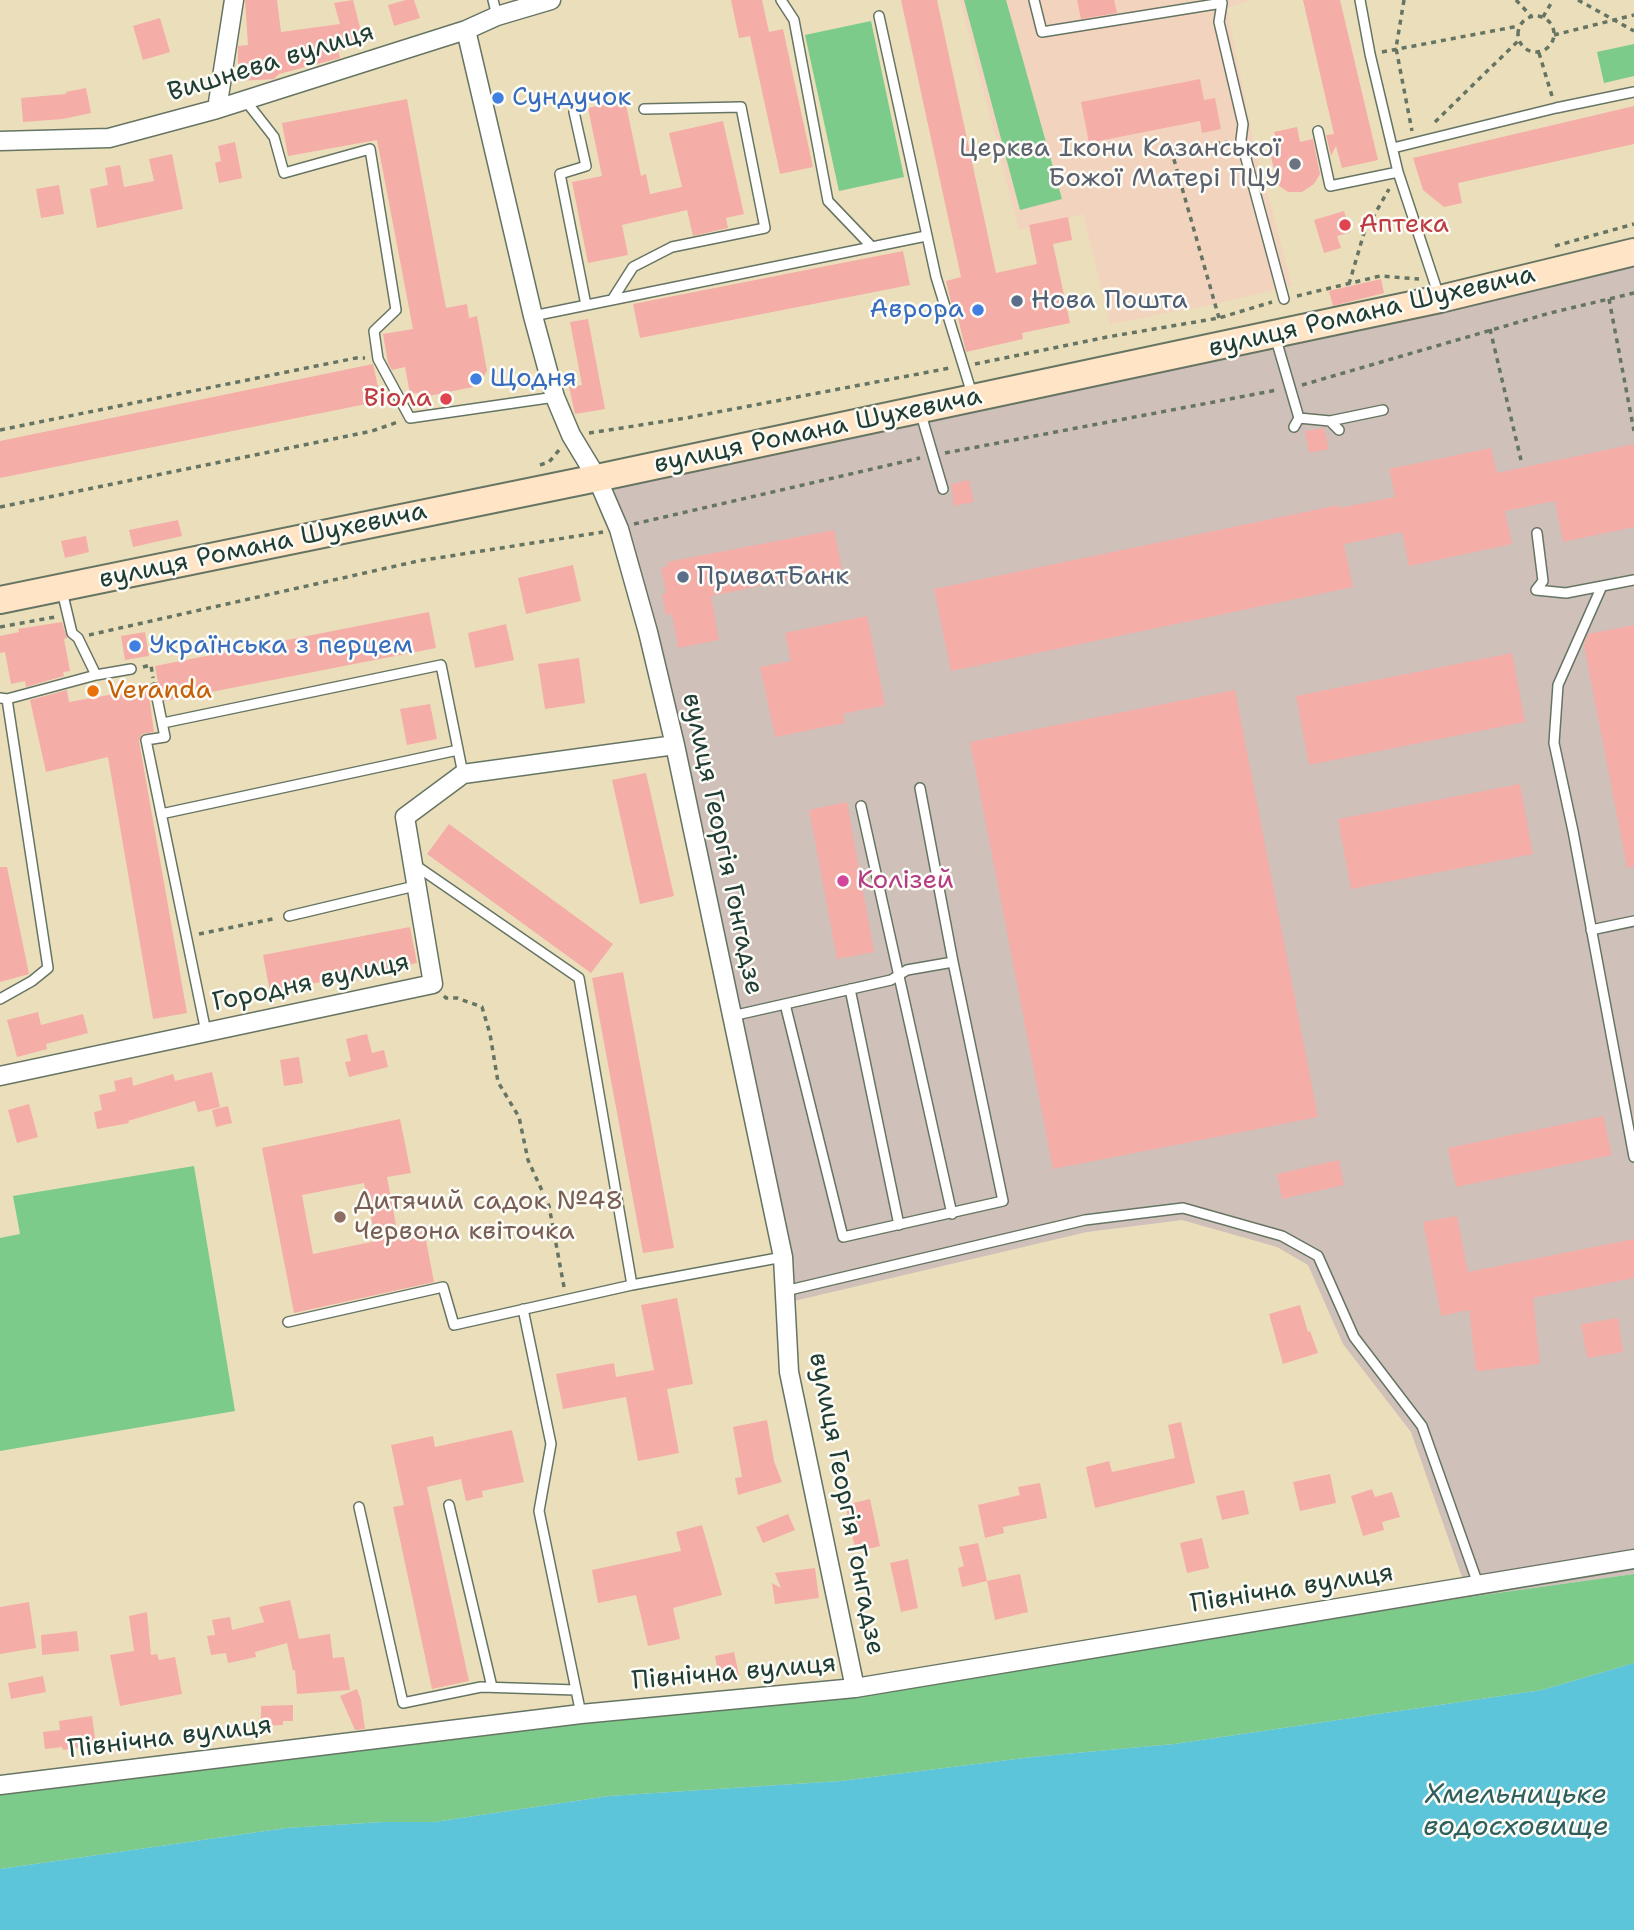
<!DOCTYPE html>
<meta charset="utf-8">
<style>
body{margin:0}
canvas{display:block;background:#ebdebb}
</style>
<canvas width="1634" height="1930"></canvas>
<script>
const ctx = document.querySelector('canvas').getContext('2d');
ctx.lineJoin = 'round';
function fillPath(path, color) { ctx.fillStyle = color; ctx.fill(path, 'evenodd'); }
const toPath = rows => new Path2D(rows.map(r => 'M' + r).join(''));
function trace(path, color, width, dash) { ctx.strokeStyle = color; ctx.lineWidth = width; ctx.lineCap = dash ? 'butt' : 'round'; ctx.setLineDash(dash || []); ctx.stroke(path); }
function write(font, color, halo, rows, align = 'center') {
  ctx.font = font + ' "Shantell Sans",sans-serif'; ctx.lineWidth = 5; ctx.setLineDash([]); ctx.textBaseline = 'middle'; ctx.strokeStyle = halo; ctx.fillStyle = color; for (const [text, x, y, turn = 0] of rows) {
    ctx.save(); ctx.translate(x, y); ctx.rotate((+turn || 0) * Math.PI / 180); ctx.textAlign = isNaN(turn) ? turn : align; if (halo) ctx.strokeText(text, 0, 0); ctx.fillText(text, 0, 0); ctx.restore();
  }
}
fillPath(toPath([
 [960,0,1250,0,1227,8,1252,134,1292,286,1215,304,1110,324,1083,214,1019,230]
]), '#f2d4be');
fillPath(toPath([
 [1634,262,1634,1574,1469,1597,1411,1432,1343,1344,1308,1265,1277,1247,1182,1220,1087,1232,794,1301,792,1256,683,743,657,630,627,526,609,485]
]), '#cfc0ba');
fillPath(toPath([
 [964,0,1006,0,1062,199,1020,210],
 [871,21,904,177,839,191,805,35],
 [1634,44,1634,76,1604,83,1597,52],
 [194,1166,235,1411,0,1451,0,1238,20,1234,13,1196],
 [1634,1574,1634,1663,1542,1690,1174,1744,1032,1757,841,1781,609,1796,434,1822,383,1822,286,1828,0,1869,0,1795,582,1724,849,1698,1469,1597]
]), '#7ccb8b');
fillPath(toPath([
 [1634,1663,1634,1930,0,1930,0,1869,286,1828,383,1822,434,1822,609,1796,841,1781,1032,1757,1174,1744,1542,1690]
]), '#5dc5d9');
fillPath(toPath([
 [245,0,277,0,281,32,340,24,334,3,353,0,364,43,338,50,340,58,279,74,274,79,238,81,238,46,248,45],
 [406,0,414,0,420,18,394,26,388,5],
 [731,0,762,0,769,32,783,29,813,167,780,174,750,36,739,38],
 [901,0,937,0,996,273,1037,264,1029,225,1068,217,1072,240,1053,244,1070,323,1022,333,1023,339,966,352,956,309,953,310,946,281,961,277],
 [1077,0,1114,0,1117,13,1081,19],
 [1303,0,1340,0,1378,160,1342,168,1336,146,1331,156,1326,135,1334,134],
 [160,18,170,52,143,60,133,26],
 [1200,79,1204,100,1215,98,1221,129,1202,133,1200,121,1089,143,1081,102],
 [86,88,91,113,63,119,23,122,21,98,66,94,66,92],
 [407,99,446,308,467,304,469,318,477,316,487,371,478,386,419,398,419,393,410,394,405,367,392,370,388,363,383,334,413,329,377,140,288,156,282,123],
 [625,100,641,176,646,174,650,194,682,187,669,133,723,121,744,214,726,218,728,228,693,236,687,210,622,225,628,255,588,263,572,182,602,176,588,108],
 [1634,106,1634,144,1458,183,1462,203,1444,207,1423,190,1413,158],
 [1297,127,1300,142,1313,139,1320,174,1314,184,1302,192,1288,192,1278,185,1270,153,1279,151,1274,132],
 [235,142,242,178,219,183,215,163,221,161,218,146],
 [172,154,183,209,97,228,90,189,108,185,105,168,120,165,124,187,154,181,149,159],
 [59,185,64,214,41,218,36,189],
 [1344,211,1351,232,1337,236,1341,248,1324,253,1314,220],
 [903,251,910,285,640,338,633,304],
 [1381,279,1384,293,1333,306,1329,291],
 [588,319,605,409,575,414,569,387,582,385,570,322],
 [373,364,381,401,0,478,0,441],
 [1324,428,1329,449,1309,453,1305,431],
 [1634,444,1634,527,1563,542,1555,501,1505,511,1512,544,1409,566,1402,532,1344,544,1353,587,951,671,934,589,1339,505,1339,508,1395,497,1389,469,1491,448,1497,473],
 [969,480,974,502,954,506,951,484],
 [178,520,182,536,133,547,129,530],
 [834,530,842,569,711,596,719,640,678,648,672,614,666,615,662,594,666,593,661,568,668,566,667,562],
 [86,536,89,552,65,558,61,541],
 [573,565,581,601,526,614,518,578],
 [429,612,436,648,165,701,162,687,158,682,155,666],
 [867,616,885,705,843,714,845,723,775,737,760,667,791,661,785,633],
 [62,622,67,638,64,639,70,671,63,672,64,676,26,687,25,681,11,684,5,652,0,653,0,636,19,632,18,629],
 [506,624,514,660,475,668,468,633],
 [1634,625,1634,867,1627,868,1584,645,1588,634],
 [145,632,149,656,125,660,121,636],
 [1512,653,1525,722,1309,765,1296,696],
 [579,658,585,703,545,709,538,664],
 [148,688,154,732,142,734,139,741,187,1013,153,1019,108,757,46,772,30,700,67,690,69,702],
 [1235,690,1318,1117,1053,1169,970,742],
 [430,704,437,739,407,745,400,709],
 [646,773,674,896,640,904,612,780],
 [1520,784,1533,854,1351,889,1338,819],
 [847,802,874,952,837,959,809,810],
 [449,824,613,944,591,973,427,854],
 [0,867,7,867,29,974,0,982],
 [410,927,417,963,270,992,263,955],
 [623,972,674,1248,643,1253,592,978],
 [38,1012,41,1025,83,1014,88,1033,46,1044,47,1049,17,1057,7,1020],
 [367,1034,372,1053,384,1050,388,1067,349,1077,345,1062,351,1061,346,1039],
 [299,1057,303,1083,284,1086,280,1060],
 [212,1072,220,1107,198,1112,195,1101,128,1121,129,1123,97,1129,94,1112,102,1110,99,1095,116,1091,114,1081,132,1077,133,1086,173,1074,175,1081],
 [29,1104,38,1137,17,1143,8,1110],
 [228,1106,232,1123,216,1127,212,1110],
 [1603,1116,1612,1155,1456,1187,1448,1148],
 [400,1119,411,1173,387,1177,398,1236,424,1230,434,1282,294,1313,262,1148],
 [364,1183,376,1241,313,1254,302,1195],
 [1339,1160,1344,1185,1282,1199,1277,1174],
 [1457,1216,1468,1272,1634,1239,1634,1278,1533,1298,1540,1364,1476,1371,1469,1310,1441,1316,1423,1222],
 [677,1298,693,1384,667,1389,679,1453,638,1461,626,1397,563,1409,556,1374,614,1363,616,1377,654,1370,641,1305],
 [1300,1305,1308,1332,1310,1331,1318,1353,1283,1364,1269,1314],
 [1618,1318,1623,1352,1587,1358,1581,1324],
 [767,1420,774,1461,782,1482,738,1495,735,1478,742,1477,733,1427],
 [1181,1422,1195,1483,1095,1508,1086,1467,1109,1461,1112,1472,1175,1458,1168,1425],
 [512,1430,524,1482,482,1491,483,1497,466,1501,461,1479,427,1487,469,1681,432,1689,393,1507,404,1505,391,1445,433,1436,435,1447],
 [1330,1474,1336,1503,1300,1511,1293,1482],
 [1040,1483,1047,1518,1003,1527,1004,1533,985,1538,978,1505,1020,1495,1018,1487],
 [1372,1489,1375,1497,1392,1492,1400,1517,1382,1522,1384,1530,1363,1536,1351,1496],
 [1244,1490,1249,1514,1222,1520,1216,1496],
 [870,1499,880,1546,856,1552,845,1505],
 [788,1514,795,1530,763,1543,756,1527],
 [702,1525,722,1595,673,1608,680,1639,648,1646,636,1595,598,1603,592,1570,681,1551,676,1532],
 [1202,1538,1209,1568,1187,1573,1180,1543],
 [978,1543,987,1581,962,1587,958,1568,964,1566,959,1547],
 [908,1559,918,1608,901,1612,890,1563],
 [815,1568,819,1598,775,1604,772,1583,781,1588,775,1573],
 [1020,1574,1028,1612,995,1620,987,1581],
 [290,1600,299,1639,330,1634,333,1658,344,1657,350,1690,297,1694,295,1670,293,1671,287,1643,255,1652,256,1657,228,1663,226,1653,211,1655,207,1636,215,1635,212,1620,230,1617,232,1630,264,1622,259,1607],
 [29,1602,36,1648,0,1654,0,1607],
 [147,1612,151,1655,157,1654,159,1660,175,1657,182,1694,120,1706,110,1655,134,1651,129,1616],
 [77,1631,79,1651,42,1655,41,1635],
 [734,1652,740,1680,720,1684,715,1656],
 [43,1676,46,1692,11,1699,8,1683],
 [357,1689,361,1700,365,1729,355,1730,340,1696],
 [293,1705,293,1721,283,1721,283,1725,261,1726,261,1706],
 [92,1716,96,1745,63,1750,62,1747,45,1749,43,1732,60,1730,59,1721]
]), '#f5ada8');
const service = toPath([
 [493,0,497,16],
 [781,0,794,20,828,201,872,247],
 [1034,0,1042,32,1222,3,1221,0],
 [1222,3,1219,22,1243,124,1241,140,1284,299],
 [879,16,936,277,972,394],
 [245,100,274,137,284,173,370,149,396,310,374,331,378,359,410,418,555,397],
 [574,112,586,166,560,174,586,305],
 [1318,131,1330,186,1398,172,1370,54,1360,0],
 [1393,148,1556,108,1634,92],
 [1398,172,1439,296],
 [612,300,633,267,672,247,765,228,741,107,644,109],
 [533,316,926,236],
 [1275,336,1299,418,1294,427],
 [920,411,943,489],
 [1299,418,1330,421,1339,430],
 [1330,421,1383,410],
 [1537,533,1543,581,1536,590,1566,593,1634,580],
 [1602,586,1558,685,1554,743,1573,831,1634,1157],
 [62,591,72,633,78,638,96,675],
 [155,688,165,737,146,740,206,1032],
 [0,698,7,699,96,675,131,669],
 [163,723,441,665,463,774],
 [861,806,952,1214],
 [161,814,458,750],
 [415,865,579,978,632,1285],
 [289,916,415,886],
 [1591,930,1634,921],
 [850,989,899,1225],
 [0,999,32,981,48,968,7,699],
 [785,1004,843,1237,1003,1201,953,962,920,788],
 [732,1016,891,980,907,970,953,962],
 [785,1291,1085,1220,1183,1208,1282,1236,1318,1256,1354,1337,1422,1426,1478,1584],
 [523,1309,551,1444,539,1511,581,1714],
 [288,1322,443,1287,454,1325,632,1285,783,1257],
 [449,1505,492,1687],
 [359,1507,403,1703,481,1687,576,1690]
]);
const minor = toPath([
 [466,30,533,316,555,397,571,435,597,478,619,529,648,632,675,745,783,1257,789,1372,855,1688],
 [217,109,234,0],
 [0,141,109,138,217,109,466,30,497,16,551,0],
 [0,1076,433,984,405,817,463,774,675,745],
 [0,1785,581,1714,855,1688,1634,1559]
]);
const secondary = toPath([
 [0,600,597,478,1274,334,1440,299,1634,252]
]);
trace(service, '#667563', 12);
trace(minor, '#667563', 21);
trace(secondary, '#667563', 30);
trace(toPath([
 [1404,0,1396,48,1412,131],
 [1516,0,1531,16],
 [1578,0,1634,31],
 '1518 34a18 18 0 1 1 36 0a18 18 0 1 1-36 0Z',
 [1543,17,1553,0],
 [1554,35,1634,15],
 [1382,52,1519,26],
 [1539,53,1552,96],
 [1435,122,1518,41],
 [1555,246,1634,224],
 [1349,284,1364,233,1389,189],
 [1297,296,1380,276,1419,279],
 [1609,299,1634,431],
 [1219,318,1171,149,1228,142],
 [1490,329,1521,460],
 [975,364,1107,337,1219,318,1272,302],
 [1302,385,1550,313,1634,293],
 [0,430,356,358,365,358],
 [589,433,686,418,950,368],
 [945,453,1277,390],
 [540,465,549,462,560,449],
 [0,507,372,431,398,422],
 [634,524,920,458],
 [0,627,55,617],
 [89,635,418,561,603,532],
 [143,667,151,665,153,678],
 [199,934,277,918],
 [444,996,446,998,457,998,482,1007,490,1034,498,1082,519,1117,528,1160,549,1206,564,1287]
]), '#667563', 3.5, [5, 5]);
trace(service, '#fff', 9);
trace(minor, '#fff', 18);
trace(secondary, '#ffe4c6', 26);
for (const [x, y, r, color] of [
 [498,98,7,"#3f7fe0"],
 [1295,164,7,"#6b7280"],
 [1345,225,7,"#e0444e"],
 [1017,301,7,"#5c6f8a"],
 [978,310,7,"#3f7fe0"],
 [476,379,7,"#3f7fe0"],
 [446,399,7,"#e0444e"],
 [683,577,7,"#5c6f8a"],
 [135,646,7,"#3f7fe0"],
 [93,691,7,"#e8710a"],
 [843,881,7,"#d1479c"],
 [340,1217,7,"#8d6e63"]
]) { const dot = new Path2D(); dot.arc(x, y, r, 0, 2 * Math.PI); ctx.fillStyle = color; ctx.fill(dot); trace(dot, '#fdfcf7', 2.5); }
write('26px', '#1f3d34', '#fdfcf7', [
 ["Вишнева вулиця",271,63,-17],
 ["вулиця Романа Шухевича",1372,312,-13],
 ["вулиця Романа Шухевича",818,431,-12],
 ["вулиця Романа Шухевича",263,546,-12],
 ["вулиця Георгія Гонгадзе",722,844,78],
 ["Городня вулиця",311,983,-12],
 ["вулиця Георгія Гонгадзе",846,1504,79],
 ["Північна вулиця",1292,1589,-9],
 ["Північна вулиця",734,1673,-5],
 ["Північна вулиця",170,1738,-7]
]);
write('26px', '#366cbe', '#fdfcf7', [
 ["Сундучок",512,98],
 ["Аврора",964,310,"right"],
 ["Щодня",490,379],
 ["Українська з перцем",149,646]
], 'left');
write('26px', '#5b616d', '#fdfcf7', [
 ["Церква Ікони Казанської",1281,149],
 ["Божої Матері ПЦУ",1281,179]
], 'right');
write('26px', '#be3a42', '#fdfcf7', [
 ["Аптека",1359,225],
 ["Віола",432,399,"right"]
], 'left');
write('26px', '#4e5e75', '#fdfcf7', [
 ["Нова Пошта",1031,301],
 ["ПриватБанк",697,577]
], 'left');
write('26px', '#c56008', '#fdfcf7', [
 ["Veranda",107,691]
], 'left');
write('26px', '#b23c85', '#fdfcf7', [
 ["Колізей",857,881]
], 'left');
write('26px', '#785e54', '#fdfcf7', [
 ["Дитячий садок №48",354,1202],
 ["Червона квіточка",354,1232]
], 'left');
write('italic 28px', '#2e5f5d', '#fdfcf7', [
 ["Хмельницьке",1516,1796],
 ["водосховище",1516,1828]
]);
</script>
